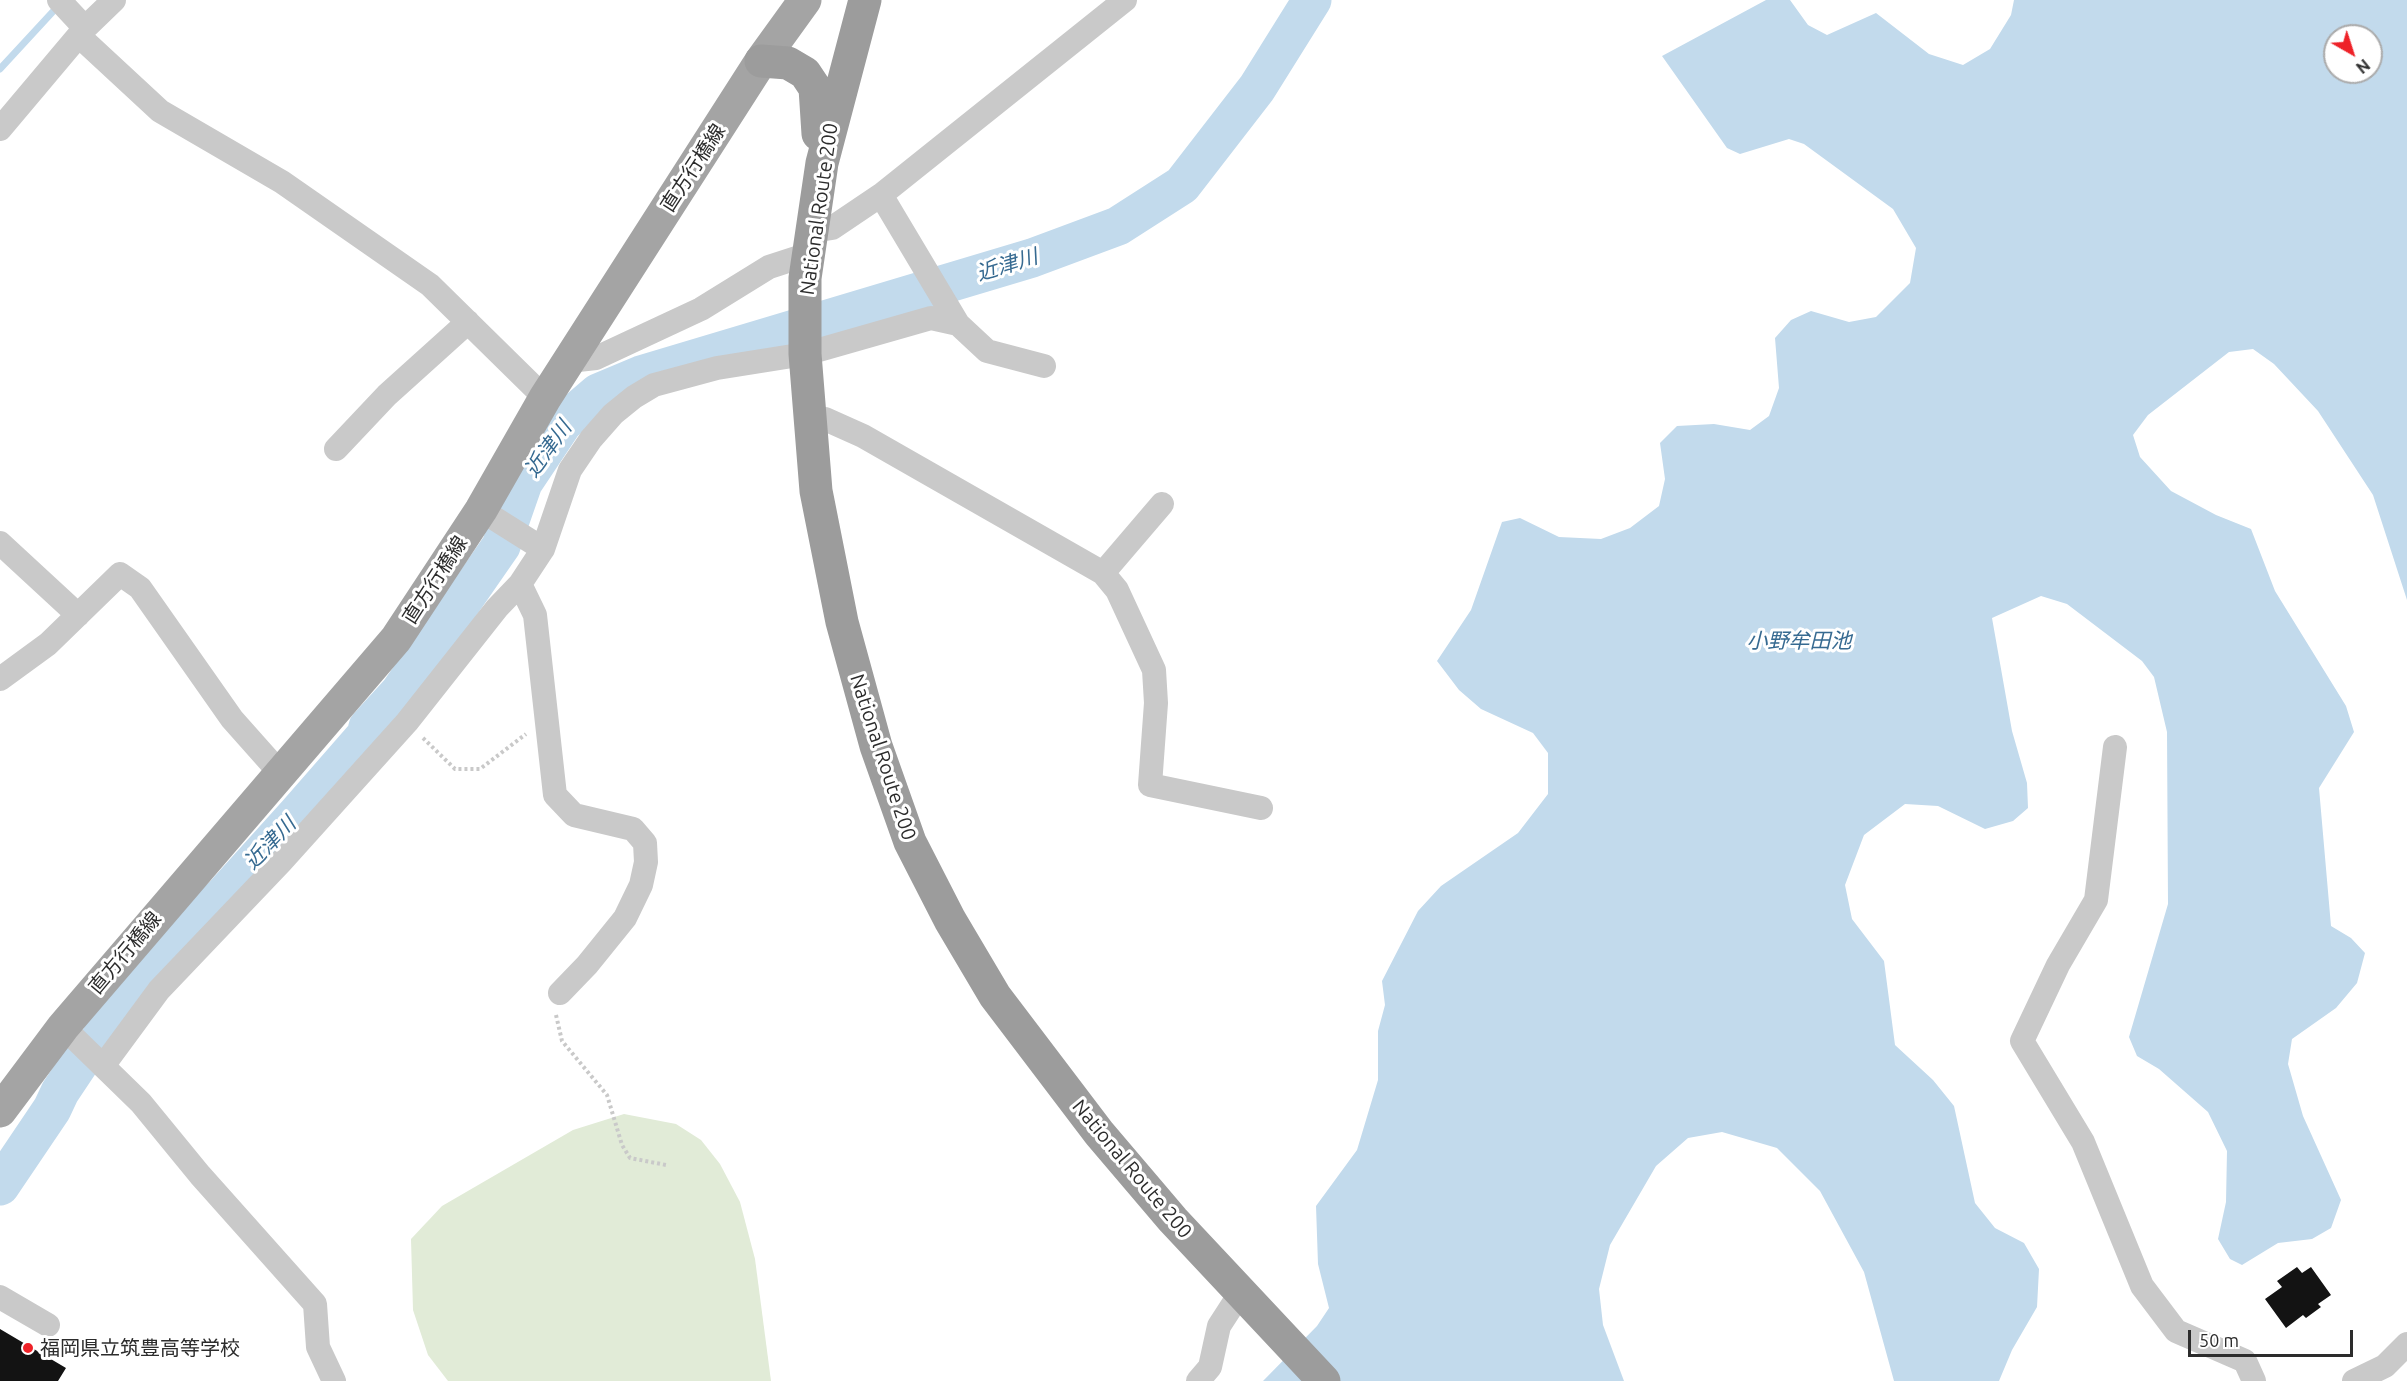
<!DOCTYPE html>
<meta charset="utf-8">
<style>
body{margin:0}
#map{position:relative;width:2407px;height:1381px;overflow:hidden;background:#fff;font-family:Ubuntu,sans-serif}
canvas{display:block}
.north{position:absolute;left:2323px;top:24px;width:60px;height:60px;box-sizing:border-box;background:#fff;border:2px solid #ababab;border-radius:50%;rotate:141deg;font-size:16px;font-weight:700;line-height:24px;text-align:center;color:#2c2c2c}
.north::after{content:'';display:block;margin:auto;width:21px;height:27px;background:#ee2228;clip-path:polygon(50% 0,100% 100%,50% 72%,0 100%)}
.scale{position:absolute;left:2188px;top:1330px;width:165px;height:27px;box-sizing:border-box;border:3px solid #2c2c2c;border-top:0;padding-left:8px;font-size:18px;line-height:21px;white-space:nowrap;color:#2c2c2c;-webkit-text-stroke:4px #fff;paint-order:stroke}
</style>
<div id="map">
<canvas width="2407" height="1381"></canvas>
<div class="north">N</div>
<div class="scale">50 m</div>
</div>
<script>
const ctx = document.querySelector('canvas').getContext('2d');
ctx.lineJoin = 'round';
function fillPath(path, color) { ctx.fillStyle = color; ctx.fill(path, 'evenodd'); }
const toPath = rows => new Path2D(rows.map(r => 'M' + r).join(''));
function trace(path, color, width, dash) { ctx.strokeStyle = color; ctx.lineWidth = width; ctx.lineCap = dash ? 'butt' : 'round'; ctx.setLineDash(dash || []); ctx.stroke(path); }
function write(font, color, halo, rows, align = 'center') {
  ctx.font = font + ' Ubuntu,"Noto Sans JP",sans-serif'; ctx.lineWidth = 6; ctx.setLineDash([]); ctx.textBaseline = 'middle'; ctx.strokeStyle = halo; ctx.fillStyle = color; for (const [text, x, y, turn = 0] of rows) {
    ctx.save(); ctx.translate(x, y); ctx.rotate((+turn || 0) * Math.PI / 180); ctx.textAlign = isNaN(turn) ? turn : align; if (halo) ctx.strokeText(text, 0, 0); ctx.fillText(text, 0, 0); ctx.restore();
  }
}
fillPath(toPath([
 [624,1114,676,1124,701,1140,720,1164,740,1202,755,1259,771,1381,448,1381,428,1355,413,1310,411,1239,442,1206,573,1130]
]), '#e1ebd7');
fillPath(toPath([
 [1766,0,1790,0,1808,25,1827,35,1876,13,1929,54,1963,65,1990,49,2011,15,2014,0,2407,0,2407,600,2373,495,2318,411,2274,364,2253,349,2229,352,2148,415,2133,435,2140,457,2171,491,2216,515,2251,529,2275,591,2346,706,2354,732,2319,788,2331,926,2351,938,2365,953,2357,983,2336,1008,2292,1039,2288,1064,2303,1116,2341,1200,2331,1228,2312,1239,2278,1243,2242,1265,2230,1259,2218,1239,2226,1202,2227,1151,2208,1112,2159,1069,2137,1056,2129,1037,2168,904,2167,732,2154,677,2142,661,2067,604,2041,596,1992,618,2012,731,2027,783,2028,808,2013,821,1985,829,1938,806,1905,804,1864,835,1845,885,1852,919,1884,961,1895,1045,1933,1080,1954,1106,1975,1203,1995,1228,2024,1243,2039,1269,2037,1307,2012,1350,1999,1381,1894,1381,1864,1272,1820,1191,1777,1148,1722,1132,1688,1138,1656,1166,1610,1245,1599,1289,1603,1325,1624,1381,1263,1381,1317,1326,1329,1308,1318,1264,1316,1206,1357,1150,1378,1080,1378,1031,1385,1005,1382,981,1418,911,1441,886,1518,833,1548,794,1548,753,1533,733,1481,709,1459,690,1437,661,1471,610,1502,522,1520,518,1559,537,1601,539,1630,528,1659,506,1665,479,1660,443,1677,426,1714,424,1750,430,1769,416,1779,388,1775,338,1791,320,1811,311,1849,322,1876,317,1910,283,1916,248,1893,209,1804,144,1789,139,1740,154,1727,148,1662,56],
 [2335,36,2371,36,2371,72,2335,72]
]), '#c2daec');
trace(toPath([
 [0,69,59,5]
]), '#c2daec', 7);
trace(toPath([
 [0,1186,52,1109,60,1092,80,1062,95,1047,113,1017,181,940,185,932,223,896,297,814,366,735,368,727,399,693,501,546,523,483,563,423,598,393,641,375,1032,258,1118,226,1182,185,1257,88,1312,0]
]), '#c2daec', 39);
fillPath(toPath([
 [2297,1267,2302,1273,2311,1267,2331,1295,2318,1304,2321,1307,2306,1318,2303,1315,2286,1328,2265,1299,2282,1287,2277,1281],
 [0,1329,66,1368,58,1381,0,1381]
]), '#131313');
trace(toPath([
 [423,738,455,769,480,769,526,734],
 [556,1015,562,1041,607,1095,622,1145,630,1158,666,1165]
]), '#c9c9c9', 4, [3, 3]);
trace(toPath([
 [59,0,85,28],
 [79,36,160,111,282,182,430,285,545,398],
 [0,129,85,28,114,0],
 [881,195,958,324],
 [813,231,832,228,881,195,1125,0],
 [569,361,596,358,701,309,769,267,809,254],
 [811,424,825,419,863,436,1103,573,1117,590,1154,670,1156,703,1150,785,1261,808],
 [336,449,387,395,468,322],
 [481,510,543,549],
 [0,543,78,615],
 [1103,573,1162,504],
 [520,584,535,615,555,795,574,815,633,829,645,843,646,862,641,885,625,918,587,965,560,993],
 [0,679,48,644,120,574,140,588,232,719,280,773],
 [2115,747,2096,900,2058,965,2022,1041,2083,1142,2142,1286,2176,1331,2245,1361,2254,1381],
 [63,1027,141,1103,200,1175,315,1304,318,1347,334,1381],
 [103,1066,159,990,281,862,407,722,497,608,520,584,543,549,570,470,591,439,613,414,634,397,654,385,717,368,805,354,931,318,958,324,987,351,1044,366],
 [0,1297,48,1325],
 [1198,1381,1210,1367,1219,1326,1241,1292],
 [2354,1381,2385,1366,2407,1344]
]), '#c9c9c9', 24);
trace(toPath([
 [0,1111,63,1027,396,639,481,510,545,398,761,61,805,0]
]), '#a4a4a4', 33);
trace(toPath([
 [865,0,822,163,805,278,805,354,816,491,842,622,876,746,910,842,950,920,995,996,1099,1133,1173,1220,1324,1381],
 [761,61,788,63,805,73,815,88,818,134]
]), '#9c9c9c', 33);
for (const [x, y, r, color] of [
 [28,1348,6,"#ee2228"]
]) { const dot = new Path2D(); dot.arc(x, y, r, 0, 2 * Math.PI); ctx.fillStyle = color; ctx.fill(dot); trace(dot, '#fff', 2); }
write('20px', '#2c2c2c', '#fff', [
 ["直方行橋線",693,168,-57],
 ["National Route 200",819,209,-82],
 ["直方行橋線",435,580,-57],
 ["National Route 200",883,757,72],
 ["直方行橋線",125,953,-50],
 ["National Route 200",1132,1169,50]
]);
write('20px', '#2c2c2c', '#fff', [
 ["福岡県立筑豊高等学校",40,1348]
], 'left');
write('italic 21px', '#366a91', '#fff', [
 ["近津川",1007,265,-17],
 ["近津川",548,449,-54],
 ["小野牟田池",1799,641],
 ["近津川",270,843,-46]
]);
</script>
